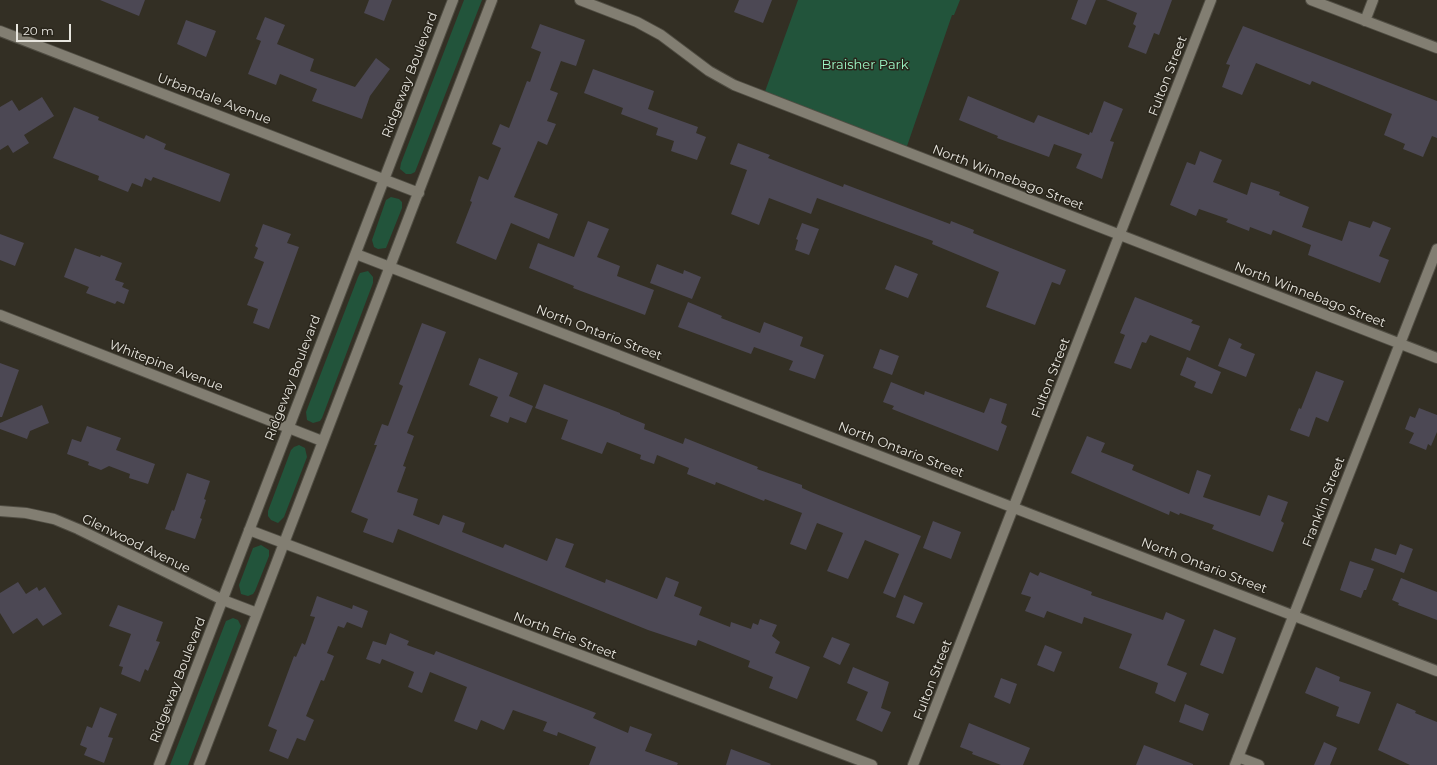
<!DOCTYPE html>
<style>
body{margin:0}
#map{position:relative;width:1437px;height:765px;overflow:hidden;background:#332f24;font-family:Montserrat,sans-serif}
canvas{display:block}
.scale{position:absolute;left:16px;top:24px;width:55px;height:18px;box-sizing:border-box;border:2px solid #e7e5de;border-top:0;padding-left:5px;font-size:12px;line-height:14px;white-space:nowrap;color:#e7e5de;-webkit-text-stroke:3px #29251b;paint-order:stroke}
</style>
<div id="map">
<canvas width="1437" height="765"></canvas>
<div class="scale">20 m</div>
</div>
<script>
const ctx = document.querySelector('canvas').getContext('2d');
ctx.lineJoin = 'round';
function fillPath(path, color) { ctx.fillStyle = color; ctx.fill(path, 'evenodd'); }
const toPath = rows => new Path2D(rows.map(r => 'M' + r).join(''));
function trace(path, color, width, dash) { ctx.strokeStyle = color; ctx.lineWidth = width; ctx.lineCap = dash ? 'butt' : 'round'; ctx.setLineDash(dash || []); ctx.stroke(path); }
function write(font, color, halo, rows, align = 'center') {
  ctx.font = font + ' Montserrat,sans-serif'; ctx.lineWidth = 3; ctx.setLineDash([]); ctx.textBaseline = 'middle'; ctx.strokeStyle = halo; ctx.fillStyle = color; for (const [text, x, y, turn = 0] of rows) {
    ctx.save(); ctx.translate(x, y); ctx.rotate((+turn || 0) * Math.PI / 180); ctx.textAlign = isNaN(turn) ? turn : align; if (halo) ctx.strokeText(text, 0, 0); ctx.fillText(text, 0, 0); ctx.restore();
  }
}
fillPath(toPath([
 [464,0,482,0,415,172,411,174,406,174,400,169,401,163],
 [798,0,960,0,954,15,952,15,905,152,763,97],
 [391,197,399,199,402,202,402,208,386,248,378,249,374,247,372,240,386,200],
 [368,271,373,277,373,283,322,418,320,421,313,423,307,420,306,412,358,277,360,273],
 [299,445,305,448,307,457,284,517,278,523,271,520,268,516,268,511,291,450,294,447],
 [261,545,269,550,269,556,255,591,253,594,248,596,241,594,239,585,253,548],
 [233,618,238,620,241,626,188,765,170,765,226,621]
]), '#22543b');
fillPath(toPath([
 [100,0,145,0,139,16],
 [369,0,392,0,384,21,364,13],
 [739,0,772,0,763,23,734,12],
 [1078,0,1096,0,1086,25,1071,19],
 [1106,0,1172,0,1159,35,1154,33,1146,54,1128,47,1136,26,1133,24,1137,13],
 [265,17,285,25,277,44,314,59,310,71,355,87,376,58,390,69,370,96,362,119,312,101,317,89,280,74,276,85,248,74,261,41,256,39],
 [186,20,216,31,206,57,177,44],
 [540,24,585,40,576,66,561,61,550,90,558,93,547,121,556,124,547,145,538,141,514,197,558,214,549,239,511,223,496,260,456,243,472,202,470,201,479,176,488,180,501,148,492,144,500,124,509,128,527,81,530,82,541,52,531,48],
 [1243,26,1437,101,1437,138,1432,136,1423,157,1403,149,1405,144,1384,135,1392,114,1312,81,1310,85,1256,63,1242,95,1222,87,1230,65,1226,64],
 [593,69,654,91,648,109,698,127,696,133,706,137,697,160,671,151,674,141,656,135,658,128,621,114,623,108,584,93],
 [968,96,1034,123,1038,115,1089,135,1090,132,1092,133,1104,101,1123,109,1110,141,1114,142,1102,179,1076,168,1082,154,1054,144,1049,157,997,138,998,136,959,120],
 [42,97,54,116,24,135,29,143,13,153,8,145,0,150,0,107,12,100,19,111],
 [74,107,99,117,98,120,144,139,146,135,166,144,164,149,230,174,220,202,153,177,151,181,145,178,142,187,132,183,128,192,98,180,99,176,53,158],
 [738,143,770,155,768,158,843,187,844,184,950,224,951,221,974,230,973,233,1066,270,1060,285,1052,282,1035,325,986,307,999,272,932,244,933,241,817,198,811,214,769,198,759,225,731,214,747,170,730,164],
 [1200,151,1222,160,1213,182,1247,195,1251,182,1280,192,1279,195,1309,207,1302,227,1342,241,1349,221,1370,228,1373,221,1391,228,1379,256,1389,260,1380,283,1308,255,1311,245,1273,230,1271,235,1250,227,1249,231,1226,222,1228,219,1199,209,1196,216,1170,205,1187,162,1195,165],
 [588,221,609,229,597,257,620,266,617,276,654,290,645,315,573,288,574,286,529,268,538,243,574,257],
 [802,223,819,229,809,255,795,250,798,240,796,239],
 [263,224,291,234,287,243,299,247,269,329,253,323,258,309,247,305,264,262,254,258,258,248,255,246],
 [0,234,24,243,15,266,0,260],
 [75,248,100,257,101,255,122,263,115,280,124,283,122,287,129,290,124,304,117,301,115,304,86,293,89,287,64,277],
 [657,264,683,274,684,270,701,277,692,299,650,283],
 [895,265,918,274,908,298,885,289],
 [1135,297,1193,320,1191,323,1200,326,1190,351,1150,335,1146,343,1142,342,1131,369,1114,363,1125,335,1120,333],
 [688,302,722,316,721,318,760,333,764,322,803,337,800,346,824,355,815,379,789,370,793,361,754,347,751,354,678,327],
 [422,323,446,332,407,433,414,436,403,466,406,467,397,492,418,499,413,515,439,525,443,515,465,523,462,532,503,548,505,544,547,561,556,538,574,544,565,567,605,583,606,579,657,599,666,577,679,582,674,596,702,607,699,615,730,627,731,622,751,629,753,623,758,625,760,619,777,625,772,636,780,642,775,653,810,667,797,699,769,688,773,677,748,667,750,661,698,640,696,646,648,630,398,529,393,543,363,532,368,519,351,512,377,445,374,445,382,424,388,426,403,386,399,384],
 [1229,338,1242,344,1240,348,1255,354,1246,377,1218,366],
 [880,349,899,356,892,375,873,368],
 [1187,357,1221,372,1212,394,1194,387,1196,382,1180,375],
 [479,358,518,373,509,396,533,406,526,423,510,417,508,423,490,416,498,397,469,385],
 [0,363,19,370,2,417,0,417],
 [1316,371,1344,381,1328,422,1316,417,1309,437,1290,430,1299,408,1301,409],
 [891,382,924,395,925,391,984,413,990,398,1007,404,1001,423,1007,426,998,451,892,409,894,406,883,402],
 [544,384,620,413,620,414,645,424,644,429,683,444,685,438,758,467,757,469,802,485,802,488,811,492,921,536,895,598,883,593,899,554,865,540,848,579,827,571,843,533,817,523,806,550,790,544,802,513,765,499,764,501,716,482,715,485,687,474,689,468,657,455,654,464,640,459,641,455,607,442,602,454,561,439,568,420,535,408],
 [42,405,49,423,30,431,27,439,0,429,0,423],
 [1419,408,1437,415,1437,432,1431,446,1428,444,1426,450,1409,443,1414,433,1405,429,1410,416,1415,418],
 [87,426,121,438,116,450,155,464,148,484,129,478,130,474,109,466,101,470,88,465,89,462,67,454,72,439,81,442],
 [1087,436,1105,443,1101,452,1134,465,1132,470,1189,494,1197,470,1211,475,1203,497,1260,516,1268,495,1288,502,1281,521,1284,523,1273,552,1212,529,1214,525,1180,513,1179,515,1170,511,1169,515,1071,473],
 [187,473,210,481,204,499,206,500,200,518,202,519,195,539,165,529,172,510,174,511],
 [933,521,961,532,951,559,923,548],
 [1400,544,1413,549,1404,573,1371,560,1375,548,1396,555],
 [1350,561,1374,569,1366,590,1364,590,1361,598,1340,590],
 [1030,572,1038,576,1040,572,1092,592,1091,595,1163,620,1166,612,1185,620,1167,665,1187,673,1175,702,1155,693,1158,683,1119,668,1132,634,1084,617,1082,624,1047,611,1044,618,1025,611,1031,597,1021,594],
 [1401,578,1437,592,1437,620,1398,605,1399,603,1392,600],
 [18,582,26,594,37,587,39,591,45,587,62,614,43,626,37,618,13,634,0,613,0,593],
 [904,595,923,603,914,624,896,617],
 [317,596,352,609,353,605,368,611,362,628,347,622,344,628,338,626,327,653,334,656,324,681,321,680,306,716,314,720,305,741,297,738,288,759,269,751,277,730,268,726,294,656,296,657,302,643,305,645,315,617,310,616],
 [118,605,163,622,156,641,160,642,148,671,145,669,140,682,121,674,123,667,119,666,131,634,109,626],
 [1214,629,1236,638,1223,674,1200,665],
 [390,633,409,641,407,645,434,655,436,651,596,713,593,718,628,733,630,726,652,734,645,751,678,763,677,765,589,765,596,747,558,732,557,736,543,731,547,722,513,710,504,730,481,720,477,730,454,721,467,687,430,672,422,693,408,687,414,672,382,659,380,664,366,659,373,641,386,645],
 [832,637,850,644,840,665,823,657],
 [1045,645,1062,652,1054,672,1037,665],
 [853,667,889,682,881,708,891,712,882,732,856,720,868,692,847,683],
 [1316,667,1340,677,1339,681,1371,692,1359,724,1336,716,1339,707,1305,693],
 [1001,678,1017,684,1010,704,994,697],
 [1397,703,1416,711,1415,713,1437,722,1437,765,1410,765,1378,750],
 [1185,704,1209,714,1203,731,1179,722],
 [100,707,117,714,108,737,113,738,104,763,84,755,87,748,80,745,87,726,92,728],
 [969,723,1030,748,1023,765,1001,765,972,754,973,752,960,747],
 [1324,742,1337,748,1330,765,1314,765],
 [1144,745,1193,764,1193,765,1136,765],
 [731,749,771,764,770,765,726,765]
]), '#4c4854');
const minor = toPath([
 [580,0,637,22,661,35,709,71,734,85,1437,358],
 [1311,0,1437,48],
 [1365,21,1373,0],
 [0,31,419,193],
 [356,254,1437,671],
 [0,315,322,441],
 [0,511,26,513,54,519,78,529,223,600,257,613],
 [249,530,872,765],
 [1238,757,1259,765],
 [159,765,453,0],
 [199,765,492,0],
 [913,765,1211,0],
 [1235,765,1437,249]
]);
trace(minor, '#504d43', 12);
trace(minor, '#827e72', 10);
write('13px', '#9df8c6', '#29251b', [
 ["Braisher Park",865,65]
]);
write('13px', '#e7e5de', '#29251b', [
 ["Ridgeway Boulevard",410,75,-69],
 ["Fulton Street",1168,76,-69],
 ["Urbandale Avenue",214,99,21],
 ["North Winnebago Street",1008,178,21],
 ["North Winnebago Street",1310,295,21],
 ["North Ontario Street",599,333,21],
 ["Whitepine Avenue",166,366,21],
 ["Ridgeway Boulevard",293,378,-69],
 ["Fulton Street",1051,378,-69],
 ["North Ontario Street",901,450,21],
 ["Franklin Street",1324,502,-69],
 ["Glenwood Avenue",136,544,26],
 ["North Ontario Street",1204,566,21],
 ["North Erie Street",565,636,21],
 ["Ridgeway Boulevard",178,680,-69],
 ["Fulton Street",933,680,-69]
]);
</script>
